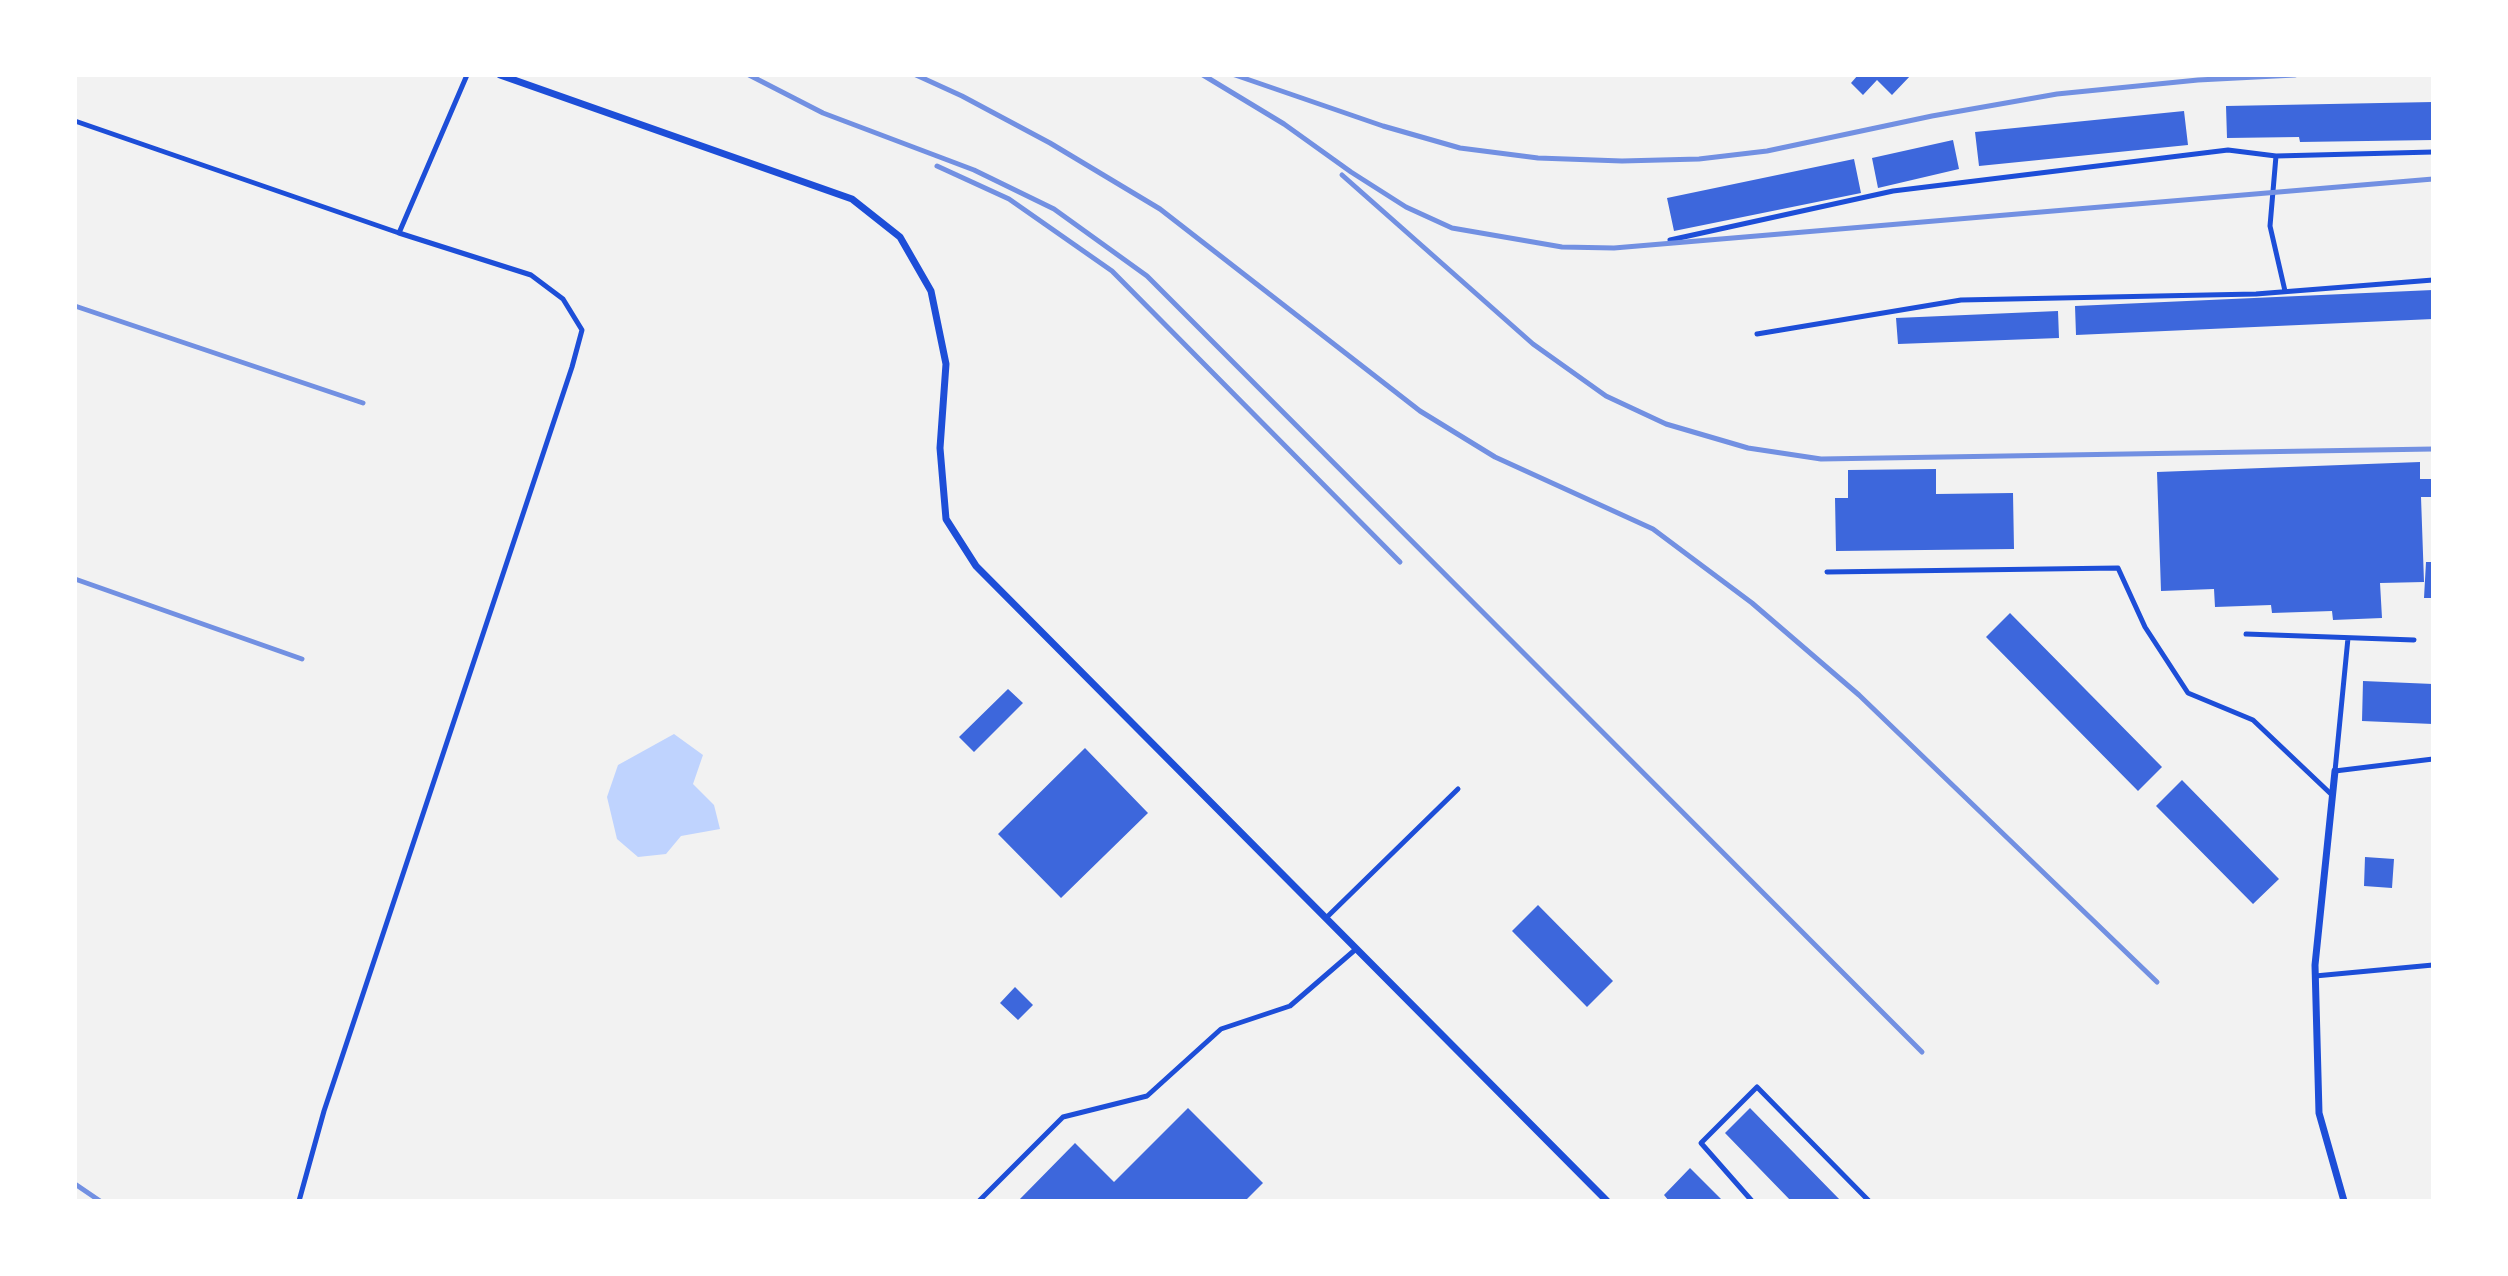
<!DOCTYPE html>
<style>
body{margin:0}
#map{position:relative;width:2508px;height:1276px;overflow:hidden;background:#f2f2f2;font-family:Barlow,sans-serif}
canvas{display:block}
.frame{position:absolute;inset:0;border:77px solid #fff;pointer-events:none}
</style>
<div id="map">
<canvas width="2508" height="1276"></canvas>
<div class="frame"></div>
</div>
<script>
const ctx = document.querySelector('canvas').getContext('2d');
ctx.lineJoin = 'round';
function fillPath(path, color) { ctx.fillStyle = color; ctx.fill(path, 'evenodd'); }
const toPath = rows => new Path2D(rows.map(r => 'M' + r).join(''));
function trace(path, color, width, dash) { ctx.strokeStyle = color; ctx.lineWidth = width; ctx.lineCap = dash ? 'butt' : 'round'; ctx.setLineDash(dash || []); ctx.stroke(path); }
fillPath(toPath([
 [674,734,703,755,693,784,714,805,720,829,681,836,666,854,638,857,617,839,607,797,618,765]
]), '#bfd3fe');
fillPath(toPath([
 [1858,75,1911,75,1892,95,1877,80,1863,95,1851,83],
 [2433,102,2433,140,2300,142,2299,137,2227,138,2226,106],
 [2184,111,2188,145,1979,166,1975,132],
 [1953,140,1959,169,1878,188,1872,158],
 [1854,159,1861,193,1674,231,1667,198],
 [2433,290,2433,319,2076,335,2075,306],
 [2058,311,2059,338,1898,344,1896,318],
 [2420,462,2420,479,2433,479,2433,497,2421,497,2424,582,2380,583,2382,618,2333,620,2332,611,2272,613,2271,605,2215,607,2214,589,2161,591,2157,472],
 [1936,469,1936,494,2013,493,2014,549,1836,551,1835,498,1848,498,1848,470],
 [2426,562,2433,562,2433,598,2424,598],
 [2010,613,2162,767,2138,791,1986,637],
 [2363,681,2433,684,2433,724,2362,721],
 [1008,689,1023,703,974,752,959,737],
 [1085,748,1148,813,1061,898,998,834],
 [2182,780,2279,879,2253,904,2156,806],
 [2365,857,2394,859,2392,888,2364,886],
 [1538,905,1613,981,1587,1007,1512,931],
 [1015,987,1033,1005,1018,1020,1000,1003],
 [1188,1108,1263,1183,1245,1201,1018,1201,1075,1143,1114,1182],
 [1750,1108,1841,1201,1791,1201,1725,1133],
 [1690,1168,1723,1201,1669,1201,1664,1195]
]), '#3d67dc');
trace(toPath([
 [75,121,399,233],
 [2276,156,2270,226,2285,291],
 [1670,240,1893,191,2228,150,2276,156,2433,152],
 [1757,334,1961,300,2256,294,2433,280],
 [1827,572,2118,568,2145,627,2188,693,2253,720,2332,795],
 [2246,634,2414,640],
 [2348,638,2335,771,2433,759],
 [1326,918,1458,789],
 [2315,976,2433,965],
 [299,1201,324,1111,572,367,582,330,563,299,531,275,399,233,467,75],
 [979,1201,1063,1117,1147,1096,1221,1029,1290,1006,1356,949],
 [1752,1201,1701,1143,1757,1087,1869,1201]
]), '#1d4ed8', 5);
trace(toPath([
 [500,75,852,199,900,237,931,291,946,364,940,448,946,519,976,566,1607,1201],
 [2335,771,2315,965,2319,1113,2344,1201]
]), '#1d4ed8', 7);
trace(toPath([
 [749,75,823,113,974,170,1054,209,1147,276,1922,1052],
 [916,75,962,96,1050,143,1160,209,1420,411,1495,457,1653,529,1752,603,1859,695,2157,982],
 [1203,75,1284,124,1351,172,1406,207,1452,228,1562,247,1614,248,2433,179],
 [1235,75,1383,126,1460,148,1538,158,1622,161,1699,159,1767,151,1932,116,2057,94,2198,80,2295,75],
 [937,166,1009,199,1112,271,1400,562],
 [1342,175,1533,344,1606,396,1666,424,1748,448,1821,459,2433,449],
 [75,306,363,403],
 [75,579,302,659],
 [75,1184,100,1201]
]), '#7290e2', 5);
</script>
